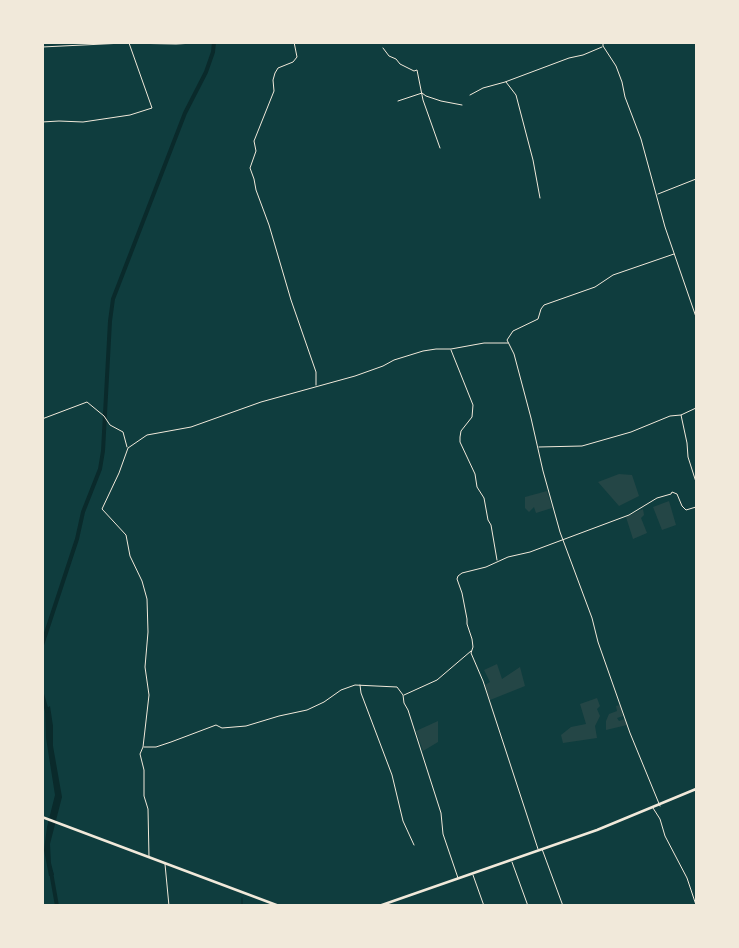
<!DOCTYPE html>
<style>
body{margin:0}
#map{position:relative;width:739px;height:948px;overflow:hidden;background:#0f3d3e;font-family:"Nunito Sans",sans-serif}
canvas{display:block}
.frame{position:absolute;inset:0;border:44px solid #f1e9da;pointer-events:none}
</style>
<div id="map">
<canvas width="739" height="948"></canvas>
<div class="frame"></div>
</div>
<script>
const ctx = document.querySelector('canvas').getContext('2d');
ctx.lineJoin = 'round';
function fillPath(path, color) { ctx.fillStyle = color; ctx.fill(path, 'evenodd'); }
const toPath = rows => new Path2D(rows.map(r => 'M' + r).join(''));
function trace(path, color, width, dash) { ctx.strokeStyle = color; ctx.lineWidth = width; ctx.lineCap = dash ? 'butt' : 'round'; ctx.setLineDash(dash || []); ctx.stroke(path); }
fillPath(toPath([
 [619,474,632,475,639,496,619,506,598,482],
 [547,491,552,508,536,513,534,507,529,512,525,508,525,497],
 [669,501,676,525,662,530,653,507],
 [643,509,644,515,641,518,647,533,633,539,626,517],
 [497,664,502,679,520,667,525,686,490,700,485,685,490,682,484,670],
 [597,698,600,706,597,709,600,716,595,726,597,738,563,743,561,735,571,727,586,724,580,704],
 [620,705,623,716,617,718,619,721,625,719,627,725,606,730,606,721,609,714,617,711,616,706],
 [438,721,438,742,423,751,416,731]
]), '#244646');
fillPath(toPath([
 [50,706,53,726,53,746,62,797,50,844,51,863,54,875,49,876,44,850,47,827,55,795,46,738,45,709]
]), '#0a2a2b');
trace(toPath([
 [242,898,242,906]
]), '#0a2a2b', 1);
trace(toPath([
 [42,645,77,539,83,512,100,469,103,451,110,321,113,299,185,113,206,72,213,52,214,42],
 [42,694,47,711],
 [51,872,57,906]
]), '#0a2a2b', 4);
trace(toPath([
 [222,42,251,42],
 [253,42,282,42],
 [294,42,297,57,293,62,278,68,275,73,273,80,274,91,254,141,256,151,250,168,254,179,256,190,269,225,291,300,316,372,316,385],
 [603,42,603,46,616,66,622,82,625,97,641,139,665,227,696,317],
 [42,47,124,43,176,44,213,42],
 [383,48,389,56,396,59,400,64,414,71,417,70,423,100,440,148],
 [506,82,516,95,533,160,540,198],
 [470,95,483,88,505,82,569,58,583,55,602,47],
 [398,101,422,93,426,96,441,101,462,105],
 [42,122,59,121,83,122,130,115,152,108,129,43],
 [658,194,696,179],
 [451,350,473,405,472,417,461,431,460,437,460,442,475,474,477,487,484,498,488,520,491,525,497,560],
 [696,408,681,415,687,443,688,457,696,482],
 [42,419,87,402,104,416,110,425,123,432,127,447],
 [539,447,582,446,631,432,670,416,681,415],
 [360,685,361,693,392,775,403,821,414,845],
 [404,695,437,680,471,651],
 [144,747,156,747,171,742,216,725,222,728,246,726,279,716,307,710,324,702,341,690,355,685,397,687,403,695,404,703,408,710,441,813,443,834,458,878],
 [660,806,630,733,598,642,592,618,560,532,543,471,531,418,514,354,507,340,513,331,538,319,541,309,544,305,595,287,613,275,674,254],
 [653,808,660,819,665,836,687,878,696,905],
 [538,849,483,681,471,653,473,647,472,639,467,624,467,619,462,593,457,579,458,576,462,573,486,567,508,557,530,552,629,515,657,498,671,494,672,492,677,494,682,506,686,510,696,507],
 [542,849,563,906],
 [149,857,148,809,144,796,144,770,140,754,143,747,149,695,145,667,148,632,147,599,142,581,130,556,126,535,102,509,119,473,128,448,147,435,191,427,261,402,355,376,383,366,394,360,423,351,436,349,451,349,484,343,508,343],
 [512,862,528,906],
 [165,864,169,906],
 [473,875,484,906]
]), '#f1e9da', 1);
trace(toPath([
 [42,817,279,906],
 [379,906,597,830,696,789]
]), '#f1e9da', 2.5);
</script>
